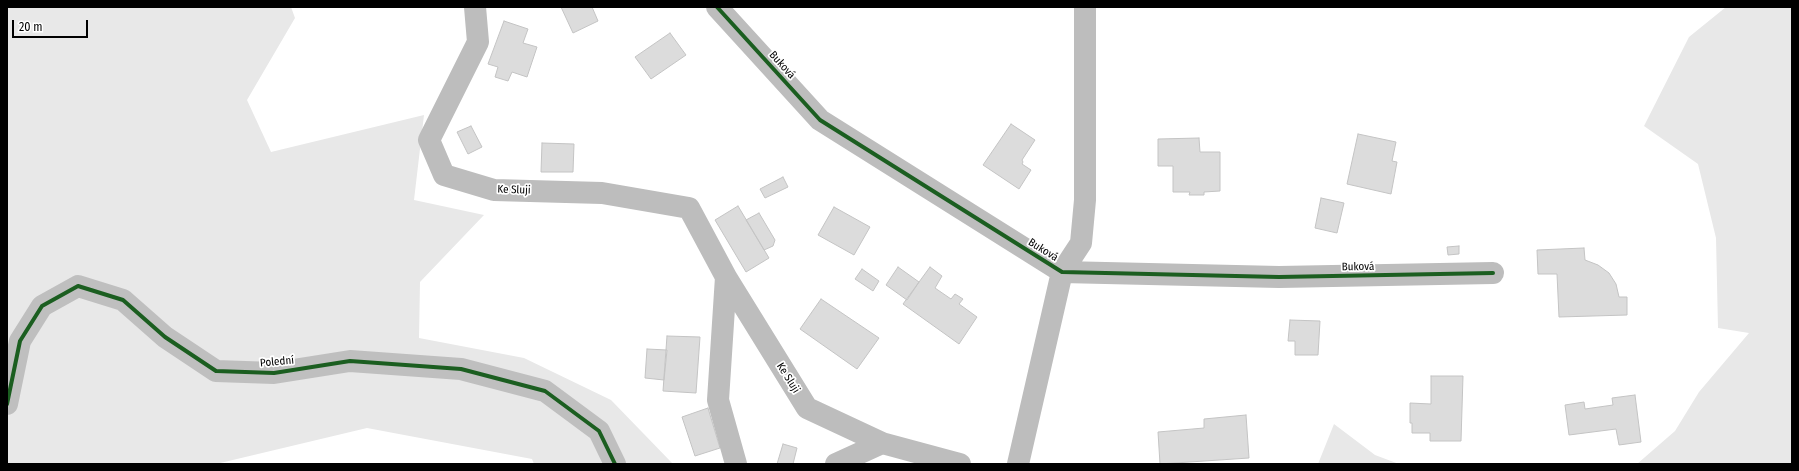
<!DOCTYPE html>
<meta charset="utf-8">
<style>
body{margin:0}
#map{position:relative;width:1799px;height:471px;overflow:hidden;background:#fff;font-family:"Fira Sans Condensed",sans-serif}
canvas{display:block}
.frame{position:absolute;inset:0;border:8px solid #000;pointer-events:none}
.scale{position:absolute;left:12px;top:20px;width:76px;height:18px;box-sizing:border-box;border:2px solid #000;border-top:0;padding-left:5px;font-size:12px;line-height:14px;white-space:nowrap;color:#000;-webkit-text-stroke:3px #fff;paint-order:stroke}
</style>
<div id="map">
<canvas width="1799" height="471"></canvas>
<div class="frame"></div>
<div class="scale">20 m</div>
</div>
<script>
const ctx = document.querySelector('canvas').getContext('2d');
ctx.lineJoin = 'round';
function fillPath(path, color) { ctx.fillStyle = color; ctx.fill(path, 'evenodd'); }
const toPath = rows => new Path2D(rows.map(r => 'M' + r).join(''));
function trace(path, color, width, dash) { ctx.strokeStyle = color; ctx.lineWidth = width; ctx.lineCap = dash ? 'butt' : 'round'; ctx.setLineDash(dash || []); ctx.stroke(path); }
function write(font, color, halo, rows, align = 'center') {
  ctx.font = font + ' "Fira Sans Condensed",sans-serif'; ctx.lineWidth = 3.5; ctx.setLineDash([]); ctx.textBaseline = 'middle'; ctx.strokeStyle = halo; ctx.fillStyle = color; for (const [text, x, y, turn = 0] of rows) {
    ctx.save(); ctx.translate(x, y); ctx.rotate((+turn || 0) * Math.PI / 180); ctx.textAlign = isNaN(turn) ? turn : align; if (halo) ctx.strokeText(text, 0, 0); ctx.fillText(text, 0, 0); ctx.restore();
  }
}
fillPath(toPath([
 [7,7,291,7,295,18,247,100,271,152,424,115,414,200,484,215,420,282,419,338,524,358,611,400,673,464,534,464,532,459,367,428,216,464,7,464],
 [1726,7,1792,7,1792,464,1637,464,1675,431,1699,392,1749,333,1718,328,1716,238,1698,164,1644,126,1689,37],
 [1334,424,1375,455,1399,464,1318,464]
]), '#e8e8e8');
const building = toPath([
 [561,7,592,7,598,21,573,33,561,7],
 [504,21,528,29,523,43,537,47,527,77,512,72,508,81,495,77,498,67,488,64,504,21],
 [670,33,686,55,651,79,635,57,670,33],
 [1011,124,1035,140,1022,160,1023,162,1022,164,1031,170,1019,189,983,165,1011,124],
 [471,126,482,147,468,154,457,132,471,126],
 [1358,134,1396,142,1392,161,1397,162,1391,194,1347,184,1358,134],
 [1199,138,1200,152,1220,152,1220,191,1204,192,1204,195,1189,195,1190,192,1173,192,1173,166,1158,166,1158,139,1199,138],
 [542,143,574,144,573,172,541,172,542,143],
 [783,177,788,187,765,198,760,189,783,177],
 [1321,198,1344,203,1337,233,1315,228,1321,198],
 [738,206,769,258,746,272,715,220,738,206],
 [834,207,870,227,854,255,818,235,834,207],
 [759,213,775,240,773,246,764,250,746,220,759,213],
 [1459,246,1459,254,1448,255,1447,247,1459,246],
 [1584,248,1585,260,1598,265,1609,273,1616,284,1619,297,1627,297,1627,315,1559,317,1557,274,1538,274,1537,250,1584,248],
 [898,267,919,282,907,300,886,285,898,267],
 [930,267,942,276,935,288,951,299,955,294,963,299,959,304,977,317,959,344,903,304,930,267],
 [862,269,879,281,873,291,855,279,862,269],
 [821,299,879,338,857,369,800,329,821,299],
 [1290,320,1320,321,1318,355,1295,355,1295,341,1288,341,1290,320],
 [667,336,700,337,696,393,663,391,667,336],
 [647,349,667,350,664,380,645,378,647,349],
 [1431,376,1463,376,1461,441,1430,441,1430,433,1412,433,1412,423,1410,423,1410,403,1431,404,1431,376],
 [1635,395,1641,442,1619,445,1616,429,1569,435,1565,405,1584,402,1585,409,1613,405,1612,398,1635,395],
 [708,408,720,448,695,456,682,417,708,408],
 [1246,415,1249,458,1160,464,1158,432,1204,428,1204,419,1246,415],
 [783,444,797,448,793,464,777,464,783,444]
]);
fillPath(building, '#dcdcdc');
trace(building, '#c4c4c4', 1);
trace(toPath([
 [475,7,478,42,429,140,444,175,494,190,602,193,689,208,726,277,718,400,736,464],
 [717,7,820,120,1062,272,1279,277,1493,273],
 [726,277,807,408,882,443],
 [836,464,882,443,960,464],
 [1018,464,1062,272,1081,243,1085,200,1085,7]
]), '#bdbdbd', 22);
trace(toPath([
 [7,404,20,341,42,306,78,286,123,300,165,337,216,371,274,373,350,361,461,369,545,391,599,431,615,464]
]), '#bfbfbf', 22);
trace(toPath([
 [717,7,820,120,1062,272,1279,277,1493,273],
 [7,404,20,341,42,306,78,286,123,300,165,337,216,371,274,373,350,361,461,369,545,391,599,431,615,464]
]), '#1b5e20', 4);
write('11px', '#000', '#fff', [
 ["Buková",782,65,48],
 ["Ke Sluji",514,190,2],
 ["Buková",1043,250,32],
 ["Buková",1358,267,-1],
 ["Polední",277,362,-5],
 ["Ke Sluji",788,378,58]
]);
</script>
